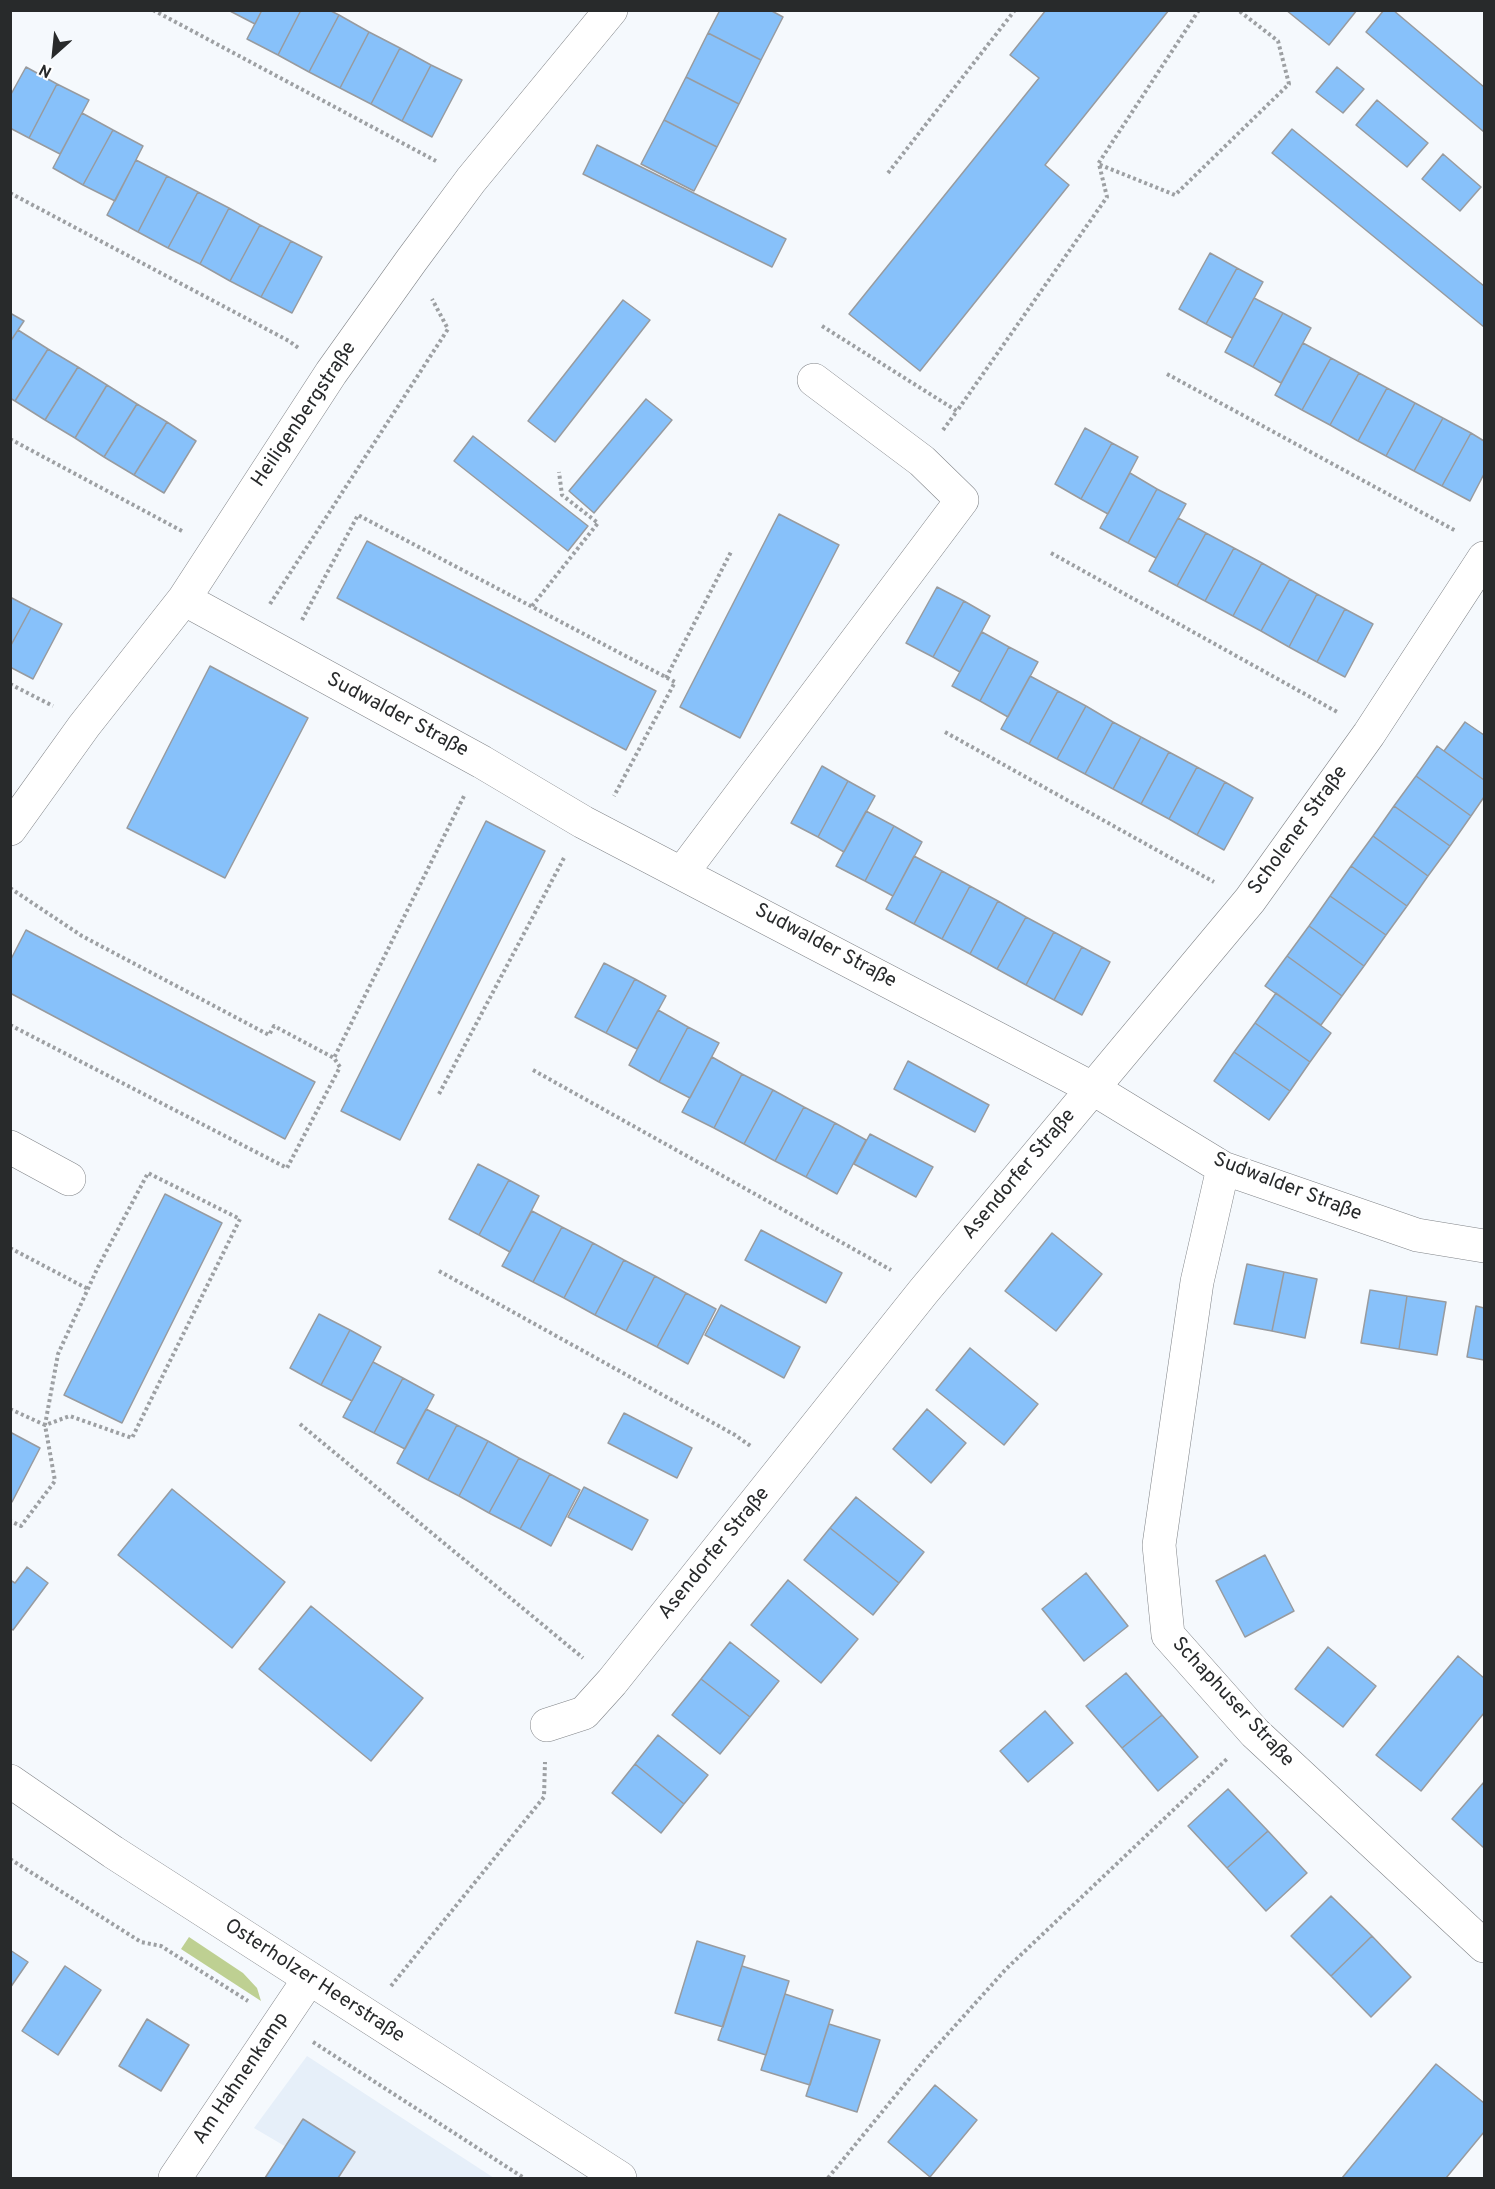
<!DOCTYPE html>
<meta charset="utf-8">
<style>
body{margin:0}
#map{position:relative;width:1495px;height:2189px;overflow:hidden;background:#f5f9fd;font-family:Overpass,sans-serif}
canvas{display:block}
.frame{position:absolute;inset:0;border:12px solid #282a2b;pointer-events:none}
.north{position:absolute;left:24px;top:24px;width:60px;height:60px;-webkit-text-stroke:4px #fff;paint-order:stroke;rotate:207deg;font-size:16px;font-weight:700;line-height:24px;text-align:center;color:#282a2b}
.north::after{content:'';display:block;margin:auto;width:21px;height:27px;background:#282a2b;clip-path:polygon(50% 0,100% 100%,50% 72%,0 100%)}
</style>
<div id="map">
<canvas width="1495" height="2189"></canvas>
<div class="frame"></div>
<div class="north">N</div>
</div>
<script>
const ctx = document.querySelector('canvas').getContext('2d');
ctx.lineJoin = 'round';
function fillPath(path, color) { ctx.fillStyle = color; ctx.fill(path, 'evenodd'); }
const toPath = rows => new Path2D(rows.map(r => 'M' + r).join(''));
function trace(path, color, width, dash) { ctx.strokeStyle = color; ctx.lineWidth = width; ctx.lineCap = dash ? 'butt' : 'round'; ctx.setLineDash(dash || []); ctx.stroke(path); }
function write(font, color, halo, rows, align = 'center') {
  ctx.font = font + ' Overpass,sans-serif'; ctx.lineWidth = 6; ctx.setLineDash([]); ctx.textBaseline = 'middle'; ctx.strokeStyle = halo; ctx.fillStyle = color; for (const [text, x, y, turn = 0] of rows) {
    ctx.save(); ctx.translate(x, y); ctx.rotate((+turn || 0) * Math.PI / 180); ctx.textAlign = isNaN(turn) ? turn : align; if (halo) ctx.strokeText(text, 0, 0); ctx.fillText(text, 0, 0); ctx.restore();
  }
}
fillPath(toPath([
 [307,2056,494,2178,339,2178,254,2128]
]), '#e6eff9');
fillPath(toPath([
 [189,1937,243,1973,257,1988,261,2001,181,1949]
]), '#bed092');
const building = toPath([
 [228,10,262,10,255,24,228,10],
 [262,10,301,10,278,55,247,39,262,10],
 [301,10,329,10,339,15,309,72,278,55,301,10],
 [720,10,770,10,783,17,761,60,708,33,720,10],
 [1046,10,1169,10,1045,165,1069,185,920,371,849,314,1039,78,1010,55,1046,10],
 [1286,10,1357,10,1329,45,1286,10],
 [1384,10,1393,10,1484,87,1484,132,1366,32,1384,10],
 [339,15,369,32,340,88,309,72,339,15],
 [369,32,400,48,371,104,340,88,369,32],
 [708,33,761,60,739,104,686,77,708,33],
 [400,48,431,65,402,121,371,104,400,48],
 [431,65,462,80,432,137,402,121,431,65],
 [26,67,57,84,29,138,10,128,10,96,26,67],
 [1337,67,1364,89,1343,113,1316,92,1337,67],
 [686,77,739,104,717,147,664,120,686,77],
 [57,84,89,100,60,154,29,138,57,84],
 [1377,100,1428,143,1407,167,1356,125,1377,100],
 [82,113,113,130,83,185,53,168,82,113],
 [664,120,717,147,694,191,641,164,664,120],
 [1292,129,1484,286,1484,327,1272,153,1292,129],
 [113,130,143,146,115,201,83,185,113,130],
 [597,145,786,239,772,267,583,174,597,145],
 [1443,154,1481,187,1460,211,1422,179,1443,154],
 [136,160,167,176,138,232,107,215,136,160],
 [167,176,198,192,168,248,138,232,167,176],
 [198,192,229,208,200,264,168,248,198,192],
 [229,208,260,225,230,281,200,264,229,208],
 [260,225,291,241,261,297,230,281,260,225],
 [291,241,322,257,292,313,261,297,291,241],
 [1210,253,1237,268,1206,324,1179,309,1210,253],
 [1237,268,1263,282,1232,338,1206,324,1237,268],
 [1254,298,1283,313,1253,367,1225,352,1254,298],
 [623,300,650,320,555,442,528,421,623,300],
 [10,313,24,321,10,342,10,313],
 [1283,313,1311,328,1281,383,1253,367,1283,313],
 [18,330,48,349,15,401,10,398,10,342,18,330],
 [1303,343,1331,358,1302,410,1275,395,1303,343],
 [48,349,78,367,45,420,15,401,48,349],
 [1331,358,1359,373,1330,425,1302,410,1331,358],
 [78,367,107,385,75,438,45,420,78,367],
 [1359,373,1387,388,1358,441,1330,425,1359,373],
 [107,385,137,404,104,457,75,438,107,385],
 [1387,388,1415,403,1386,456,1358,441,1387,388],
 [646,399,672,420,594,513,569,491,646,399],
 [1415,403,1443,418,1414,471,1386,456,1415,403],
 [137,404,167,422,134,475,104,457,137,404],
 [1443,418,1471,433,1442,486,1414,471,1443,418],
 [167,422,196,441,164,493,134,475,167,422],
 [1085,428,1112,443,1081,499,1055,484,1085,428],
 [1471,433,1484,441,1484,474,1470,501,1442,486,1471,433],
 [473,436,588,526,568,551,454,461,473,436],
 [1112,443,1138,457,1108,514,1081,499,1112,443],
 [1130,473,1157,489,1128,543,1100,528,1130,473],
 [1157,489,1186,504,1156,558,1128,543,1157,489],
 [779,514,839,545,740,738,680,707,779,514],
 [1178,518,1206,533,1177,586,1149,571,1178,518],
 [1206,533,1234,548,1205,601,1177,586,1206,533],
 [367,541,656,691,626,750,337,598,367,541],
 [1234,548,1262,563,1233,616,1205,601,1234,548],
 [1262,563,1290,579,1261,631,1233,616,1262,563],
 [1290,579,1317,594,1289,647,1261,631,1290,579],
 [937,587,964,601,933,657,906,643,937,587],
 [1317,594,1345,609,1317,662,1289,647,1317,594],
 [10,597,31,608,10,647,10,597],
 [964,601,990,616,960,672,933,657,964,601],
 [31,608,62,624,33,679,10,667,10,647,31,608],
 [1345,609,1373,624,1345,677,1317,662,1345,609],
 [982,632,1009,647,980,701,952,686,982,632],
 [1009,647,1038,662,1008,717,980,701,1009,647],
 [210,666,308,718,225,878,127,828,210,666],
 [1030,676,1058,691,1029,744,1001,729,1030,676],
 [1058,691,1086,706,1057,759,1029,744,1058,691],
 [1086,706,1113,722,1085,774,1057,759,1086,706],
 [1113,722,1141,737,1113,789,1085,774,1113,722],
 [1465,722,1484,735,1484,780,1444,751,1465,722],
 [1141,737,1169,752,1141,804,1113,789,1141,737],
 [1437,746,1484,780,1484,797,1471,816,1416,776,1437,746],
 [1169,752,1197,767,1169,819,1141,804,1169,752],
 [822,766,848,781,818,837,791,823,822,766],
 [1197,767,1225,782,1197,835,1169,819,1197,767],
 [1416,776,1471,816,1450,846,1394,806,1416,776],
 [848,781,875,796,844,852,818,837,848,781],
 [1225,782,1253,798,1224,850,1197,835,1225,782],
 [1394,806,1450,846,1428,876,1373,836,1394,806],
 [866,811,894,826,865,881,836,866,866,811],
 [486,821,545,851,400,1140,341,1111,486,821],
 [894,826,922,842,893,896,865,881,894,826],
 [1373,836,1428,876,1407,906,1351,866,1373,836],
 [914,856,942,871,914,924,886,909,914,856],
 [1351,866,1407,906,1386,935,1330,896,1351,866],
 [942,871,970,886,942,939,914,924,942,871],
 [970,886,998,901,970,954,942,939,970,886],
 [1330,896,1386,935,1364,966,1309,926,1330,896],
 [998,901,1026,917,997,969,970,954,998,901],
 [1026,917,1054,932,1026,985,997,969,1026,917],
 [1309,926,1364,966,1342,996,1287,956,1309,926],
 [26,930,315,1082,285,1139,10,993,10,961,26,930],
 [1054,932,1082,947,1054,1000,1026,985,1054,932],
 [1082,947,1110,962,1082,1015,1054,1000,1082,947],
 [1287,956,1342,996,1321,1025,1265,986,1287,956],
 [604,963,635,979,606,1033,575,1017,604,963],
 [635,979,666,996,637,1049,606,1033,635,979],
 [1276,993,1331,1033,1310,1062,1255,1023,1276,993],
 [658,1010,688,1027,659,1082,629,1065,658,1010],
 [1255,1023,1310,1062,1290,1091,1234,1052,1255,1023],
 [688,1027,719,1043,690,1098,659,1082,688,1027],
 [1234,1052,1290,1091,1269,1120,1214,1081,1234,1052],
 [712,1057,742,1074,714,1128,682,1112,712,1057],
 [908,1061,989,1105,975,1132,894,1089,908,1061],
 [742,1074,773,1090,744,1144,714,1128,742,1074],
 [773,1090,804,1107,775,1161,744,1144,773,1090],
 [804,1107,835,1123,806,1177,775,1161,804,1107],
 [835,1123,866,1140,837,1194,806,1177,835,1123],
 [870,1134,933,1167,916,1197,854,1164,870,1134],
 [478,1164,509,1180,479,1235,449,1219,478,1164],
 [509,1180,539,1196,510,1252,479,1235,509,1180],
 [165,1194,222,1223,122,1423,64,1395,165,1194],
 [532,1211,562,1227,533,1282,502,1266,532,1211],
 [562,1227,593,1243,564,1298,533,1282,562,1227],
 [761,1230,842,1273,826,1303,745,1260,761,1230],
 [1052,1233,1102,1274,1056,1331,1005,1291,1052,1233],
 [593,1243,624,1260,595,1315,564,1298,593,1243],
 [624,1260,655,1276,626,1331,595,1315,624,1260],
 [1247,1264,1284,1272,1272,1331,1234,1324,1247,1264],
 [1284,1272,1317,1279,1305,1338,1272,1331,1284,1272],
 [655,1276,686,1293,657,1347,626,1331,655,1276],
 [1370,1290,1407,1296,1399,1349,1361,1343,1370,1290],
 [686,1293,716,1309,688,1364,657,1347,686,1293],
 [1407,1296,1446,1302,1437,1355,1399,1349,1407,1296],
 [721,1305,800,1347,784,1378,705,1335,721,1305],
 [1476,1306,1484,1308,1484,1360,1467,1357,1476,1306],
 [319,1314,350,1330,321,1385,290,1368,319,1314],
 [350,1330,381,1347,352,1401,321,1385,350,1330],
 [970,1348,1038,1404,1004,1445,936,1390,970,1348],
 [373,1362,403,1378,374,1433,343,1417,373,1362],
 [403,1378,434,1395,405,1449,374,1433,403,1378],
 [426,1409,457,1425,428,1480,397,1463,426,1409],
 [927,1409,966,1443,931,1483,893,1449,927,1409],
 [624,1413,692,1448,677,1478,608,1443,624,1413],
 [457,1425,488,1441,459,1496,428,1480,457,1425],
 [10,1432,40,1448,12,1502,10,1501,10,1432],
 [488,1441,519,1458,489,1513,459,1496,488,1441],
 [519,1458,550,1474,520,1529,489,1513,519,1458],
 [550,1474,580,1490,551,1546,520,1529,550,1474],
 [584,1487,648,1520,632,1550,568,1517,584,1487],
 [172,1489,285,1582,232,1648,118,1555,172,1489],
 [856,1497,924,1552,899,1583,830,1528,856,1497],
 [830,1528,899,1583,873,1615,804,1560,830,1528],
 [1265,1555,1294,1611,1245,1637,1216,1581,1265,1555],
 [27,1567,48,1583,13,1630,10,1628,10,1580,15,1583,27,1567],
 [1086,1573,1128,1626,1084,1661,1042,1609,1086,1573],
 [788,1580,858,1639,821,1683,751,1625,788,1580],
 [311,1606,423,1698,371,1761,259,1669,311,1606],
 [730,1642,779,1681,750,1717,701,1679,730,1642],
 [1328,1647,1376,1686,1343,1727,1295,1689,1328,1647],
 [1458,1656,1484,1678,1484,1713,1421,1791,1376,1755,1458,1656],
 [1126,1673,1162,1715,1122,1748,1086,1706,1126,1673],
 [701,1679,750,1717,720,1754,672,1715,701,1679],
 [1045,1711,1073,1743,1028,1782,1000,1751,1045,1711],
 [1162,1715,1198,1757,1158,1791,1122,1748,1162,1715],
 [658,1735,708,1775,684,1804,635,1764,658,1735],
 [635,1764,684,1804,661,1833,612,1793,635,1764],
 [1484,1782,1484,1848,1452,1819,1484,1782],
 [1228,1789,1268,1831,1227,1868,1188,1826,1228,1789],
 [1268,1831,1307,1873,1266,1911,1227,1868,1268,1831],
 [1331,1896,1372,1936,1331,1976,1291,1936,1331,1896],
 [1372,1936,1411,1977,1371,2017,1331,1976,1372,1936],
 [697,1941,745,1956,723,2027,675,2013,697,1941],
 [10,1950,28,1962,10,1988,10,1950],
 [65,1966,101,1990,58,2055,22,2031,65,1966],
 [742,1966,789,1981,766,2055,718,2040,742,1966],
 [785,1994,833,2010,810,2085,761,2070,785,1994],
 [147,2019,189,2045,161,2091,119,2066,147,2019],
 [829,2024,880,2040,857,2112,806,2096,829,2024],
 [1436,2064,1484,2103,1484,2132,1446,2178,1342,2178,1436,2064],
 [935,2085,977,2120,930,2177,888,2142,935,2085],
 [303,2119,355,2152,338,2178,265,2178,303,2119]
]);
fillPath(building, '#87c1fa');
trace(building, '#989b9f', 1.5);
const minor = toPath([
 [184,599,482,762,583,822,1092,1088,1223,1168,1417,1235,1484,1246],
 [10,829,84,726,184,599,331,373,411,261,471,180,611,10],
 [682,873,962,500,922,461,814,380],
 [10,1147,69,1179],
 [1223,1168,1197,1282,1159,1545,1168,1635,1255,1733,1484,1946],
 [547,1725,584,1713,612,1682,923,1292,1250,900,1369,734,1484,558],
 [175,2178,309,1979]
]);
const major = toPath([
 [10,1781,113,1852,620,2178]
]);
trace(minor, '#818488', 34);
trace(major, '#818488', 34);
trace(toPath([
 [153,10,436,161],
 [1199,10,1098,164,1175,195,1289,84,1278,41,1238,10],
 [888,173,1015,10],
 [10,193,289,341,300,349],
 [822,326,957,411,1107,197,1099,164],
 [1167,374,1456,531],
 [943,430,957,411],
 [10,439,182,531],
 [1051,553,1339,713],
 [270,604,448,329,432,299],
 [532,606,598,523,562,495,559,472],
 [302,620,358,515,675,682,614,796],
 [666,678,732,550],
 [10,684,53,706],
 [945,732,1214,882],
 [10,888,82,936,269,1035,274,1026,334,1058],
 [10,1025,287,1168,340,1067,334,1058,464,796],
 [533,1070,891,1270],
 [439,1094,565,856],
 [10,1248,88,1289],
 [439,1271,735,1435,752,1447],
 [10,1409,45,1425,70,1416,132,1438,240,1219,148,1173,98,1267,58,1354,45,1425,55,1481,21,1526,10,1521],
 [300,1424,583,1658],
 [10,1859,141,1942,161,1946,248,2001],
 [391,1986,544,1797,545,1762],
 [313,2042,524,2178],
 [828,2178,927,2057,1006,1969,1228,1758]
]), '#9da0a3', 4, [3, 3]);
trace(minor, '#fff', 33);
trace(major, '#fff', 33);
write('20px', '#282a2b', '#fff', [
 ["Heiligenbergstraße",305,415,-56],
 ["Sudwalder Straße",397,716,28],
 ["Scholener Straße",1299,831,-54],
 ["Sudwalder Straße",825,947,28],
 ["Asendorfer Straße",1020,1175,-50],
 ["Sudwalder Straße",1287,1188,21],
 ["Asendorfer Straße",715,1554,-51],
 ["Schaphuser Straße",1232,1703,47],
 ["Osterholzer Heerstraße",314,1982,33],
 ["Am Hahnenkamp",242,2079,-56]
]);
</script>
